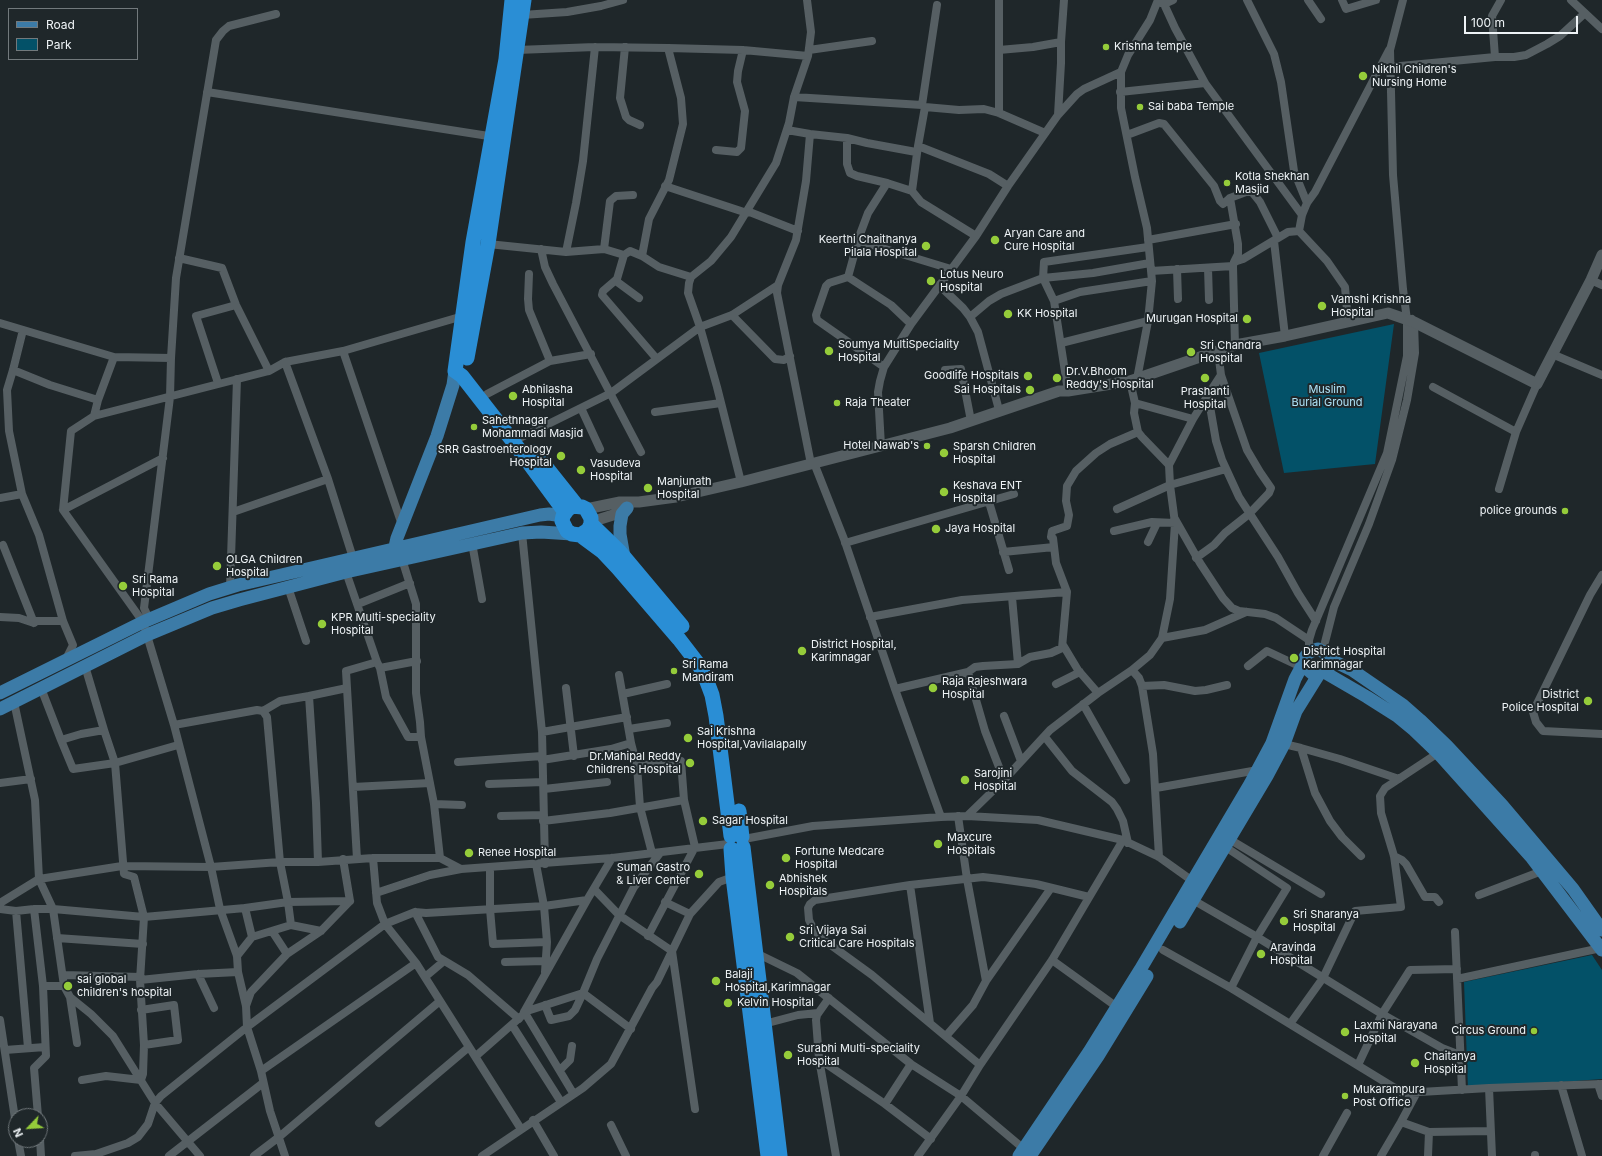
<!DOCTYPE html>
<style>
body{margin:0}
#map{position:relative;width:1602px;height:1156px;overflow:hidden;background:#1f272a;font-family:Inter,sans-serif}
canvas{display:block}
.legend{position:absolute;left:8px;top:8px;width:130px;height:52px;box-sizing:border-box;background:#1f272a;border:1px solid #72797c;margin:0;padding:5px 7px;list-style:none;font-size:12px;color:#eef3f6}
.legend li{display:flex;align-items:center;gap:8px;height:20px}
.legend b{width:20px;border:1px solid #72797c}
.north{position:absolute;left:8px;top:1108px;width:40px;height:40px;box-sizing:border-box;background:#1f272a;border:1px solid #72797c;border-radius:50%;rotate:245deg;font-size:11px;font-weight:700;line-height:16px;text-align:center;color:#eef3f6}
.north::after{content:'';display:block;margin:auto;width:14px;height:18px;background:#95cc3a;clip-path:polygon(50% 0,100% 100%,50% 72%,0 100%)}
.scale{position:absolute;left:1464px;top:16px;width:114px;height:18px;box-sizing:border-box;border:2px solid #eef3f6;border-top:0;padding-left:5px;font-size:12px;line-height:14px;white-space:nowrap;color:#eef3f6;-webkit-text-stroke:3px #1f272a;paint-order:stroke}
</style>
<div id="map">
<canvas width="1602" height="1156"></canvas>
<ul class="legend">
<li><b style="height:5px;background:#3c7ba7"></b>Road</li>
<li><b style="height:11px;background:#035168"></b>Park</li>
</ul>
<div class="north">N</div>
<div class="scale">100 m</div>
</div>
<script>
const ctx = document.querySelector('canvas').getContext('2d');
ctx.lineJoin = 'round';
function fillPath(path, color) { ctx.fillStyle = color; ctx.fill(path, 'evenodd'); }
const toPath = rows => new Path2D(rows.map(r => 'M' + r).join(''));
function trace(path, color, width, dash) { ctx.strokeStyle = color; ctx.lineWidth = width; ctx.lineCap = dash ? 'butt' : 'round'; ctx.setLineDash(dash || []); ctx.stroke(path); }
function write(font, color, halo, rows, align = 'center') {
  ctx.font = font + ' Inter,sans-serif'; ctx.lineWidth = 4; ctx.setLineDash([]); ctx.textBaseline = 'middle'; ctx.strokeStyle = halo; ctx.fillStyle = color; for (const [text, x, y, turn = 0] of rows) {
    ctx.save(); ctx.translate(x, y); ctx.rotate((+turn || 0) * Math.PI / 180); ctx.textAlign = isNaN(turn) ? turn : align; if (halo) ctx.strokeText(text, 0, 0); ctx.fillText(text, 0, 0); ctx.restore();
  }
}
fillPath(toPath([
 [1394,324,1375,464,1284,473,1259,353],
 [1592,955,1602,970,1602,1079,1468,1089,1464,982]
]), '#035168');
trace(toPath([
 [1247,0,1274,54,1281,82,1294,171,1307,203],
 [1308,0,1321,19],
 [1342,0,1346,9,1376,0],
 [1571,0,1602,29],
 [1161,3,1164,4,1173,0],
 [1164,4,1175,28,1205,83,1302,215],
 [522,15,567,12,601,6,623,0],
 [625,47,620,98,626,117,629,120,640,125],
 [517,50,595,47,668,48,743,50,808,56],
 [809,50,872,41],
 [999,50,1033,47,1061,42],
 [1495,57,1514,57,1526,55,1547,44,1560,36,1585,13],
 [1390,67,1495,57,1492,16,1501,0],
 [207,92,495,137],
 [1120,92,1205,83],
 [794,97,922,105],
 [925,107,922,105,937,5],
 [999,113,999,0],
 [1058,115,1077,94,1084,89,1121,72],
 [787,130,810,134,847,138,867,143,916,152],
 [810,134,806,181,796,240,778,285,777,293,811,464],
 [1127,135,1159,123,1164,124,1214,186,1220,201,1223,204,1230,198,1246,192,1252,192,1260,202,1278,238],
 [847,138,847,164,850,173,857,176,887,183],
 [918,146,925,107,959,110,984,109,999,113,1045,133],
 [716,150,737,152,741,148,745,111,737,82,738,71,743,50],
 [665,186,747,213],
 [912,191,921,202,976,236],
 [1230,198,1238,244,1238,254,1234,262],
 [747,211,798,231],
 [1299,231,1327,261,1345,287,1348,322],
 [1148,240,1236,224],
 [859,241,951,269],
 [1274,241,1285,336],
 [488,244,566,252,576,203,583,161,595,47],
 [541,249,545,267,553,284,641,452],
 [604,249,610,201,616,196,633,195],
 [566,252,604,249,624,255,630,251,642,256,659,267,691,277],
 [624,255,617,279,603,291,602,295,656,358],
 [642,256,649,219,669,180,683,124,681,98,668,48],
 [179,258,222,268,236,305,269,371],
 [1233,266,1235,345],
 [1208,268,1209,300],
 [1177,269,1178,299],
 [1151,271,1233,266,1234,262,1243,259,1288,232,1299,231,1302,215,1307,203,1315,192,1389,50],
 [529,274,528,299,529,310,550,361],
 [848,277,829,283,826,286,816,315,817,320,884,367],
 [1591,280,1602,285],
 [616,281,639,298],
 [939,285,963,308,970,317,978,332,999,410],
 [1054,301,1080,292,1152,281],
 [732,315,775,359,784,360,790,356],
 [970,317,989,301,1001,294,1043,278,1093,273,1150,263],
 [0,323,114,357],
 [911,324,891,305,848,277,859,237,868,213,887,183,912,191,918,146,989,174,1008,186],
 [23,330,13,370,7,390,9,431,22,494,39,535,63,621,73,645,66,659],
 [1061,343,1148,321],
 [343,351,402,525],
 [1218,351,1221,375,1208,395,1216,441,1222,460,1239,497,1278,557,1298,593,1316,621],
 [1552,354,1602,375],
 [171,358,114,357,98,400,94,416,71,431,63,510,143,622,174,725,211,867,220,909,237,956,238,972,246,1006,247,1027,261,1071,270,1111,285,1156],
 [285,362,343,351,463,316],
 [13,370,50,385,98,400],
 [945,370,961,369,971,421],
 [1137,379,1148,321,1152,281,1147,228,1135,177,1121,108,1121,72,1128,55,1150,20,1158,0],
 [218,383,196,316,236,305],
 [1433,387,1516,432],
 [1068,391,1054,301,1043,278,1044,262,1148,247],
 [487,394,550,361,591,354],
 [1135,403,1193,419],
 [581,408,600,449],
 [655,412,721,403],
 [94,416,269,371,285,362,328,479,353,558],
 [522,437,611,393,700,327,732,315,778,285],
 [881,446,878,392,880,381,884,367,911,324,976,236,1008,186,1058,115,1061,63,1061,42,1064,0],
 [814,463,844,539,895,689,941,817],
 [1169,465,1193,419,1208,395],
 [741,482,717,387,700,327,688,293,689,283,691,277,711,261,731,237,776,163,789,123,794,97,808,56,811,32,807,0],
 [1499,489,1516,432,1537,384],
 [0,498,22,494],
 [989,502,1009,570],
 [1117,509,1170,485,1226,469],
 [63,510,163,458],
 [233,512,328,479],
 [1175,519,1200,563,1223,598,1232,608,1239,611,1265,614,1276,618,1309,640],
 [1114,531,1152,522,1175,523],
 [522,533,542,732,545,864],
 [1148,542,1157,523],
 [472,543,482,599],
 [845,543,1014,494],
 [3,545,34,623],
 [1003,552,1054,547],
 [1196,558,1214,545,1225,533,1249,514,1269,493,1271,488,1260,472,1247,450,1221,375],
 [402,559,416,604,416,693,420,722,421,737,434,804,440,858],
 [346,572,377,662],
 [1602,575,1590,595,1533,712,1536,722,1543,731,1602,734],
 [288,587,306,641],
 [230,588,237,379],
 [1012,597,1018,664],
 [358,604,410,583],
 [0,617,19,618,34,623,36,621,63,621],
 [870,617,962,600,1067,592,1056,563,1053,538,1051,537,1052,531,1067,526,1069,515,1066,501,1067,486,1076,471,1096,453,1110,444,1138,432,1134,413,1135,403,1130,381],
 [149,619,144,608,170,397,171,358,176,278,216,40,223,31,229,26,276,14],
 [1162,638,1205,630,1246,612],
 [1063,645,1078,670,1098,693],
 [1323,650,1334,607,1369,524,1392,460,1407,400,1415,353,1414,322,1412,319],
 [1309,652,1309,640,1312,630,1387,453,1407,356,1407,320,1403,289,1393,175,1390,50,1403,0],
 [1248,666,1267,651,1301,667],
 [380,668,386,697,408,737,421,737],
 [1132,670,1139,678,1142,686,1164,685,1195,691,1206,690,1227,685],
 [968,672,985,731,1004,780],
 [619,675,631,743,637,766,640,807,652,853],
 [1056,684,1080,672],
 [1142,686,1153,754,1159,857],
 [41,688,61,740,81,734,104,730,85,666],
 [566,688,574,756],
 [895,689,968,672,975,667,983,666,1018,664,1030,657,1051,653,1062,648,1067,592],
 [623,694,667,684],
 [1083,704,1126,780],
 [263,711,280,701,309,696],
 [1004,716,1021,761],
 [174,725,257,710,263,711,267,717,280,862,288,902,291,925],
 [629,729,667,723],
 [542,732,627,717],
 [1045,737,1072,771,1112,802,1117,809,1123,821,1128,843],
 [61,740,73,769,115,763,178,745],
 [1284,744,1301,748,1315,793,1330,821,1342,837,1361,856],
 [1301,748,1340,759,1399,779],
 [542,760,611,749,631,743],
 [458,762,542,756],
 [637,766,681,761,684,800,695,847,648,936],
 [0,783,31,779],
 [489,784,543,782],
 [353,787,430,783],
 [1156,788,1258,770],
 [544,789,607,782],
 [434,804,462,805],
 [501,816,544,815],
 [967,816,1004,780,1050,730,1098,693,1132,670,1150,655,1162,638,1170,599,1175,523,1170,485,1169,465,1142,437,1138,432],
 [543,821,610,813,684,800],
 [744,839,813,826,941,817,967,816,1038,820,1123,840,1159,857,1194,882],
 [1229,839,1321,894],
 [1224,846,1287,888,1257,937,1231,988],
 [1394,856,1402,860,1406,864,1425,897,1435,897,1439,902],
 [343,859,350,901],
 [357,859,346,671,377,662,380,668,417,661],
 [318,862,316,803,309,696,347,688],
 [536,864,544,906,547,942,545,972],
 [490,867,490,909,493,944,547,942],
 [910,885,983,877,1000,879,1036,884,1089,897],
 [594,889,619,915,672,951,695,1109],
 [376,893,430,875,461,869],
 [1479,895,1542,871],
 [1193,900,1257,937,1382,1014,1442,1048,1460,1055],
 [665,902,690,914],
 [0,903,39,879,35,800,14,702],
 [245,908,252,937],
 [0,909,16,911,34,909,53,909,144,917,245,908,288,902,350,901],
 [34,909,43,986,64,986],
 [16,911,28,1048],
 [415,912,438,957,468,975,519,1019],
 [272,931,287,954],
 [1455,932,1462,1090],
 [57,938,143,944],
 [1163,950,1231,988,1403,1093,1489,1088,1602,1084],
 [756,953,797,973,911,1064,961,1096,1024,1149],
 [237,956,252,937,291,925,321,931],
 [1052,960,1117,1007],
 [505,962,545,961],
 [198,974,214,1008],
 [63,975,141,977],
 [425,977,444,961],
 [1457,979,1601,948],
 [140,980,198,974,238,972],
 [986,981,1051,888],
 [70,997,91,1014,113,1036,155,1103,200,1156],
 [829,998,817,1015,816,1020,819,1059,836,1156],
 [545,1005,551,1020,569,1016,575,1010,583,993,631,1029],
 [246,1006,251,992,287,954,321,931,350,901],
 [141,1010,174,1005,178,1040,144,1045],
 [524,1012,583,993,597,959,634,887,660,853],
 [525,1013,573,1093],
 [0,1020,16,1125],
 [930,1023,910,885,815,900,810,904,808,908,809,920,814,930,828,943,872,975,980,1065],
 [764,1024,798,1015,818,1013],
 [1290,1024,1323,978,1355,911,1401,907,1394,856,1381,813,1380,796,1385,788,1438,753],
 [512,1025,561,1102],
 [946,1036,973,1005,986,981,967,879,958,816],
 [77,1043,70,997,64,986,53,909,39,879,122,866,211,867,280,862,318,862,373,858],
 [5,1050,45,1047],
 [476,1056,525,1013,524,1012,587,900],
 [819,1059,885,1104,911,1064],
 [1358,1065,1382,1014,1410,970,1457,969],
 [560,1070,570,1060,572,1046],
 [261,1071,416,963],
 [82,1080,106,1076,141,1080,143,1074,144,1045,140,980,144,917,134,877,124,874,115,763,104,730],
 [1598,1084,1602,1096],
 [1561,1085,1582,1156],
 [1489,1088,1492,1156],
 [885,1104,931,1139],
 [38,1116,34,1068,46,1056,43,986],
 [533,1120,554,1156],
 [1401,1122,1429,1132,1490,1131],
 [379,1123,469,1047],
 [611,1125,626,1156],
 [521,1129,416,963,385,924,377,903,373,858,440,858,461,869,612,858,728,844],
 [40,1139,41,1156],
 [18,1140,21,1156],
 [1535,1155,1535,1156],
 [75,1156,96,1154,128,1143,138,1137,148,1124,155,1103,161,1096,247,1027,385,924,415,912,426,913,544,906,587,900,612,858],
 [169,1156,263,1083],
 [254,1156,279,1137,440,1001],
 [482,1156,583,1088,611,1064,652,988,657,982,690,914,719,882,733,877],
 [918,1156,961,1096,980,1065,1052,960,1123,840],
 [1323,1156,1347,1113],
 [1381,1156,1401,1122,1417,1092],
 [1428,1156,1429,1132]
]), '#565f63', 8);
trace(toPath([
 [586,509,620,502,639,502,676,497,741,482,950,428,1059,391,1068,391,1130,381,1235,345,1285,336,1388,313,1414,322,1537,384,1591,280,1602,255],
 [591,522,613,515,628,508]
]), '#565f63', 11);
trace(toPath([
 [393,556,397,538,437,436,453,385,455,371],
 [624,557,620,534,620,526,622,514,627,508],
 [1329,659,1352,670,1403,705,1420,720,1447,746,1502,805,1573,889,1602,930],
 [1324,672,1367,697,1397,716,1414,730,1438,753,1532,858,1602,950],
 [0,693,143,622,209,594,238,585,540,515,549,514,563,516],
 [0,709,147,635,212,608,239,600,346,572,522,533,541,532,572,534],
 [1180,922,1267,776,1284,744,1296,711,1319,674],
 [1019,1156,1089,1052,1140,970,1250,784,1272,743,1295,679,1304,662,1305,657,1309,652,1318,649,1327,654,1329,664,1328,669,1324,672,1319,674,1313,674,1305,667,1304,662],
 [1030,1156,1098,1056,1147,976]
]), '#3c7ba7', 13);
trace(toPath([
 [512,0,506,59,473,242,455,371,462,376,515,444,565,512],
 [467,358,488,244,524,0],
 [534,452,577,506],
 [591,524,620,552,682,626],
 [580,535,588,530,591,524,591,518,586,509,582,507,573,506,568,509,563,516,562,521,567,531,572,534,580,535,603,552,618,568,679,639,699,665,706,679,712,695,716,716,731,836],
 [739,811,742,837],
 [743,847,780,1156],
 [731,849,733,877,768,1156]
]), '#2a8ed5', 15);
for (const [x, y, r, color] of [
 [1106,47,4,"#95cc3a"],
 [1363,76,5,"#95cc3a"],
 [1140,107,4,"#95cc3a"],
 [1227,183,4,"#95cc3a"],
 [995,240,5,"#95cc3a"],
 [926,246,5,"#95cc3a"],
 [931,281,5,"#95cc3a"],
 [1322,306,5,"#95cc3a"],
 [1008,314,5,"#95cc3a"],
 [1247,319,5,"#95cc3a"],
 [829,351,5,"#95cc3a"],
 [1191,352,5,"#95cc3a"],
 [1028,376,5,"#95cc3a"],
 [1057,378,5,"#95cc3a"],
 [1205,378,5,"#95cc3a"],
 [1030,390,5,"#95cc3a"],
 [513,396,5,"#95cc3a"],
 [837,403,4,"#95cc3a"],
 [474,427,4,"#95cc3a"],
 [927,446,4,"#95cc3a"],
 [944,453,5,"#95cc3a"],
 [561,456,5,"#95cc3a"],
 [581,470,5,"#95cc3a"],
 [648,488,5,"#95cc3a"],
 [944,492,5,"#95cc3a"],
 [1565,511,4,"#95cc3a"],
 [936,529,5,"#95cc3a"],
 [217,566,5,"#95cc3a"],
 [123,586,5,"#95cc3a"],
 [322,624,5,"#95cc3a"],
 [802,651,5,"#95cc3a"],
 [1294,658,5,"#95cc3a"],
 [674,671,4,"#95cc3a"],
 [933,688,5,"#95cc3a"],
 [1588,701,5,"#95cc3a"],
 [688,738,5,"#95cc3a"],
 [690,763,5,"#95cc3a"],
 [965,780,5,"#95cc3a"],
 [703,821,5,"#95cc3a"],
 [938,844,5,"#95cc3a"],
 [469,853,5,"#95cc3a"],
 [786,858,5,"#95cc3a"],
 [699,874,5,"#95cc3a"],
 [770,885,5,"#95cc3a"],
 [1284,921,5,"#95cc3a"],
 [790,937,5,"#95cc3a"],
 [1261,954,5,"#95cc3a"],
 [716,981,5,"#95cc3a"],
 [68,986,5,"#95cc3a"],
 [728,1003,5,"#95cc3a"],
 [1534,1031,4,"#95cc3a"],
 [1345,1032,5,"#95cc3a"],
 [788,1055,5,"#95cc3a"],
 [1415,1063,5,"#95cc3a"],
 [1345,1096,4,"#95cc3a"]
]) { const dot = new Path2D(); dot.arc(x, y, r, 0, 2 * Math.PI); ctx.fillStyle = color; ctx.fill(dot); trace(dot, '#1f272a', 1.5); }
write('11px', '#eef3f6', '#1f272a', [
 ["Krishna temple",1114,47],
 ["Nikhil Children's",1372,70],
 ["Nursing Home",1372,83],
 ["Sai baba Temple",1148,107],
 ["Kotla Shekhan",1235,177],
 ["Masjid",1235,190],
 ["Aryan Care and",1004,234],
 ["Cure Hospital",1004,247],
 ["Keerthi Chaithanya",917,240,"right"],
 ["Pilala Hospital",917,253,"right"],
 ["Lotus Neuro",940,275],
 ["Hospital",940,288],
 ["Vamshi Krishna",1331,300],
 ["Hospital",1331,313],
 ["KK Hospital",1017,314],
 ["Murugan Hospital",1238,319,"right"],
 ["Soumya MultiSpeciality",838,345],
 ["Hospital",838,358],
 ["Sri Chandra",1200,346],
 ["Hospital",1200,359],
 ["Dr.V.Bhoom",1066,372],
 ["Reddy's Hospital",1066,385],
 ["Goodlife Hospitals",1019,376,"right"],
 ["Abhilasha",522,390],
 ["Hospital",522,403],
 ["Sai Hospitals",1021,390,"right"],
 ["Prashanti",1205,392,"center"],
 ["Hospital",1205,405,"center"],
 ["Raja Theater",845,403],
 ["Sahethnagar",482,421],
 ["Mohammadi Masjid",482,434],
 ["Hotel Nawab's",919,446,"right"],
 ["Sparsh Children",953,447],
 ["Hospital",953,460],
 ["SRR Gastroenterology",552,450,"right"],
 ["Hospital",552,463,"right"],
 ["Vasudeva",590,464],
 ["Hospital",590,477],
 ["Manjunath",657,482],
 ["Hospital",657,495],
 ["Keshava ENT",953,486],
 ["Hospital",953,499],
 ["police grounds",1557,511,"right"],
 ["Jaya Hospital",945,529],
 ["OLGA Children",226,560],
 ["Hospital",226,573],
 ["Sri Rama",132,580],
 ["Hospital",132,593],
 ["KPR Multi-speciality",331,618],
 ["Hospital",331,631],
 ["District Hospital,",811,645],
 ["Karimnagar",811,658],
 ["District Hospital",1303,652],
 ["Karimnagar",1303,665],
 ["Sri Rama",682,665],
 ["Mandiram",682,678],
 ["Raja Rajeshwara",942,682],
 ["Hospital",942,695],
 ["District",1579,695,"right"],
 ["Police Hospital",1579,708,"right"],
 ["Sai Krishna",697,732],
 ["Hospital,Vavilalapally",697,745],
 ["Dr.Mahipal Reddy",681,757,"right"],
 ["Childrens Hospital",681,770,"right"],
 ["Sarojini",974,774],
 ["Hospital",974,787],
 ["Sagar Hospital",712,821],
 ["Maxcure",947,838],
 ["Hospitals",947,851],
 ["Fortune Medcare",795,852],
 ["Hospital",795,865],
 ["Renee Hospital",478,853],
 ["Suman Gastro",690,868,"right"],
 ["& Liver Center",690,881,"right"],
 ["Abhishek",779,879],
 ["Hospitals",779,892],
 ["Sri Sharanya",1293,915],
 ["Hospital",1293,928],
 ["Sri Vijaya Sai",799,931],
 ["Critical Care Hospitals",799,944],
 ["Aravinda",1270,948],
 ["Hospital",1270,961],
 ["Balaji",725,975],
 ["Hospital,Karimnagar",725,988],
 ["sai global",77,980],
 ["children's hospital",77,993],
 ["Kelvin Hospital",737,1003],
 ["Laxmi Narayana",1354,1026],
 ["Hospital",1354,1039],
 ["Circus Ground",1526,1031,"right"],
 ["Surabhi Multi-speciality",797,1049],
 ["Hospital",797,1062],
 ["Chaitanya",1424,1057],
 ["Hospital",1424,1070],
 ["Mukarampura",1353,1090],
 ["Post Office",1353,1103]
], 'left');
write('11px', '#aee2f7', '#1f272a', [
 ["Muslim",1327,390],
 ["Burial Ground",1327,403]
]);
</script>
